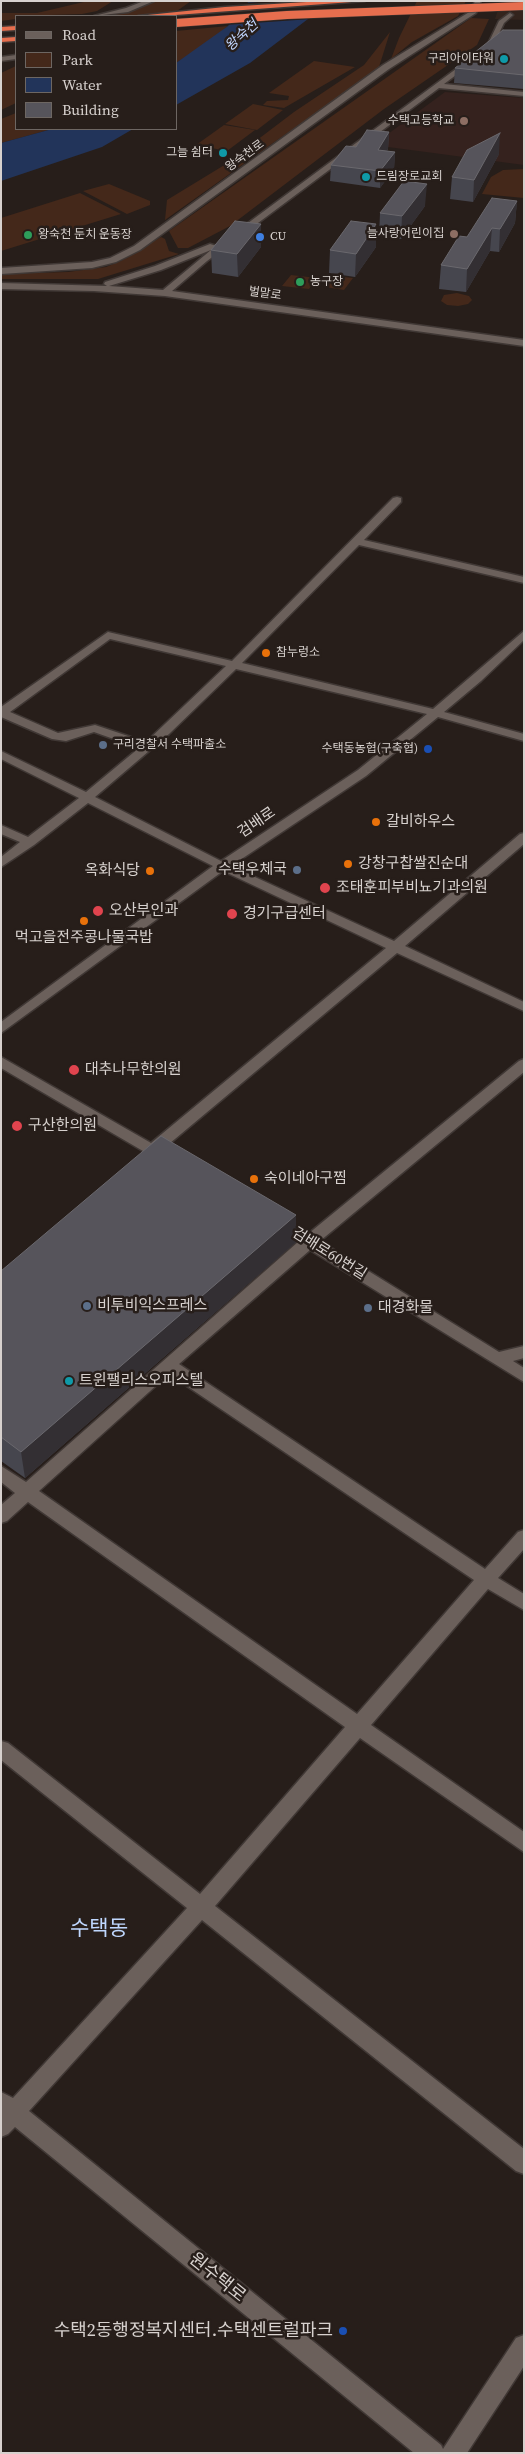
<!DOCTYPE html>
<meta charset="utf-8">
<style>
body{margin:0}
#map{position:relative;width:525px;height:2454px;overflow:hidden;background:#271e1a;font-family:"Source Serif 4",serif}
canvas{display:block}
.frame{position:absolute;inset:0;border:2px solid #d7d1ce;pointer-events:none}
.legend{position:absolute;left:15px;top:15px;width:162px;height:115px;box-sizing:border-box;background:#271e1a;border:1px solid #6d6662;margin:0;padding:6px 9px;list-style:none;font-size:15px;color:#d7d1ce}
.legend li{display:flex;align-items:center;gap:10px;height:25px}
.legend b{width:25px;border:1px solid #6d6662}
</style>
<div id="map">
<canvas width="525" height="2454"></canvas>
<div class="frame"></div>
<ul class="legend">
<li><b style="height:6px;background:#6b605b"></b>Road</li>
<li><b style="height:14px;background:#44281a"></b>Park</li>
<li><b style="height:14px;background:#22345a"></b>Water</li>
<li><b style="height:14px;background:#56545b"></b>Building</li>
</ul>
</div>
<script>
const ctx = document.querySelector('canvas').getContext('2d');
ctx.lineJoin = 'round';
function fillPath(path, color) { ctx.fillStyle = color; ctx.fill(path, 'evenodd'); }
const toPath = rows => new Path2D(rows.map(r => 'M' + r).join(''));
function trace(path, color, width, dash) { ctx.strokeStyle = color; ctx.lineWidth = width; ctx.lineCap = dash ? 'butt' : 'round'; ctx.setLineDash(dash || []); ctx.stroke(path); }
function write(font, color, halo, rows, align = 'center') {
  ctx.font = font + ' "Source Serif 4","Noto Sans KR",serif'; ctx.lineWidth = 5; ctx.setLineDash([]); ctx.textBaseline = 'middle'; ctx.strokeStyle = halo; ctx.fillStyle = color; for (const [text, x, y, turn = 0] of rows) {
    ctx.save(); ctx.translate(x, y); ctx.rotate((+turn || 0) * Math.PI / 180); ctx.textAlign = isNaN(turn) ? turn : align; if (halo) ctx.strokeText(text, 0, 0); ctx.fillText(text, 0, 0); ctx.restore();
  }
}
fillPath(toPath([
 [501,1,524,1,524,20,495,19]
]), '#33241d');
fillPath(toPath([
 [445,92,524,98,524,165,373,145]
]), '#35221e');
fillPath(toPath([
 [88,1,113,1,97,11,82,14,16,16,16,19,1,21,1,13,37,13],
 [155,1,191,1,170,16,109,16],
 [417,1,466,1,458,16,412,42,391,59,399,38],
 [471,18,489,19,477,45,384,109,230,226,188,248,178,248,169,231],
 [228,26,210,41,176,63,176,31],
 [390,32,379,67,372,74,250,159,236,156,294,112,364,65],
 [314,61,355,67,284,108,263,105,267,101,288,100,289,96,269,93],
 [16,66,16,103,1,110,1,73],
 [253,104,283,110,257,130,225,124],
 [16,113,16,129,52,129,1,143,1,119],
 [224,125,255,130,227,151,196,145],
 [231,161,245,163,165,220,167,200],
 [524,169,524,198,482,194,491,177,503,170],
 [109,184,150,201,150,205,127,214,83,191],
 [80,193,121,214,1,251,1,218],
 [161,237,165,239,169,251,179,254,98,279,1,279,1,274,68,272,106,267,121,261],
 [291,275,317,278,309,289,282,286],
 [334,276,353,278,344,290,325,287],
 [457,293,469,296,472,300,468,304,458,306,447,305,441,301,444,295]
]), '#44281a');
fillPath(toPath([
 [249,1,326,1,308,19,250,63,176,105,176,63,228,26],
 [52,129,133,129,102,147,1,181,1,143]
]), '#22345a');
fillPath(toPath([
 [271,1,329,1,311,19,225,25,244,3]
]), '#271e1a');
const minor = toPath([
 [144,1,154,1,128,12,94,16,126,8,144,1],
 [475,1,481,1,476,13,389,69,140,250,116,262,92,268,1,274,1,268,92,262,110,258,134,246,383,65,471,11,475,1],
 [510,13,513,15,504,23,492,48,444,84,524,92,524,96,439,88,207,261,172,291,524,340,524,346,165,296,94,291,1,289,1,283,107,286,104,284,105,282,155,266,210,244,217,246,487,46,499,21,510,13],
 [211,250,163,290,109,286,161,270,211,250],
 [16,55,16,59,1,61,1,57,16,55],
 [397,497,401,498,401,502,364,540,524,577,524,583,359,545,242,663,433,709,524,631,524,640,481,681,444,712,524,734,524,741,438,717,366,776,231,866,394,941,520,834,524,833,524,844,405,946,524,1002,524,1011,397,953,163,1149,166,1154,164,1158,159,1159,145,1156,143,1151,1,1068,1,1057,151,1143,386,948,223,871,1,1033,1,1022,213,866,88,803,34,845,1,867,1,857,20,842,1,834,1,825,28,837,79,798,1,759,1,751,86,792,139,748,94,732,66,741,52,739,1,717,1,707,108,632,232,661,393,498,397,497],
 [110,639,226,666,146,742,95,725,58,733,10,712,110,639],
 [236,669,427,714,358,770,221,861,95,797,169,734,236,669],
 [524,1059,524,1072,320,1241,499,1352,524,1346,524,1358,513,1361,524,1368,524,1382,310,1250,179,1364,485,1569,518,1532,524,1530,524,1549,498,1578,524,1594,524,1610,488,1589,371,1725,524,1832,524,1852,360,1738,215,1906,524,2149,524,2174,516,2171,202,1920,29,2111,441,2445,443,2449,516,2338,524,2335,524,2366,467,2453,414,2453,15,2127,8,2134,1,2137,1,2092,13,2098,187,1908,1,1760,1,1741,8,1743,200,1894,345,1727,28,1502,7,1521,1,1523,1,1505,15,1493,1,1482,1,1466,26,1482,298,1242,274,1227,272,1223,274,1219,284,1219,308,1234,519,1061,524,1059],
 [169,1374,474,1580,357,1714,39,1491,169,1374]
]);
const highway = toPath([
 [323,1,365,1,162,16,138,16,225,7,323,1],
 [16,26,16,30,1,31,1,27,16,26],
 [16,37,16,41,1,42,1,38,16,37]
]);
trace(minor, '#403835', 3);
trace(highway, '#403835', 3);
fillPath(minor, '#6b605b');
fillPath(highway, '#e66e4e');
const highwayBridge = toPath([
 [176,23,287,15,524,6]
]);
trace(highwayBridge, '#403835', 9, []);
trace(highwayBridge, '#e66e4e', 8);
fillPath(toPath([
 [524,30,524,89,454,83,455,68],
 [389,132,388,149,387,151,395,152,394,169,380,188,330,181,331,165,356,147],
 [499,154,473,202,450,199,452,177],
 [517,201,515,223,499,252,490,251,466,292,439,289,441,265,467,237],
 [425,206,401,239,379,236,380,213],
 [261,247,238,277,212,273,211,250],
 [376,247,355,277,329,273,330,250],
 [296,1242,25,1478,1,1461,1,1271]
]), '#46464e');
fillPath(toPath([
 [389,132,388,149,377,167,378,150],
 [500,133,499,154,473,202,474,180],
 [395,152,394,169,380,188,380,171],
 [427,184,425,206,401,239,402,216],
 [517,201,515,223,499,252,500,229],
 [261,224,261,247,238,277,237,254],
 [376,224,376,247,355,277,356,254],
 [492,228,490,251,466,292,467,269],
 [296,1215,296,1242,25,1478,21,1452]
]), '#332f33');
const building = toPath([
 [503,30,524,30,524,75,455,68,503,30],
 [367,130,389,132,378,150,395,152,380,171,331,165,346,146,356,147,367,130],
 [500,133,474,180,452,177,467,150,500,133],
 [404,181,427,184,402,216,380,213,404,181],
 [492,198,517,201,500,229,492,228,467,269,441,265,459,236,467,237,492,198],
 [235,221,261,224,237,254,211,250,235,221],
 [351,221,376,224,356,254,330,250,351,221],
 [161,1136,296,1215,21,1452,1,1437,1,1271,161,1136]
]);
fillPath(building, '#56545b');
trace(building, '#6a686d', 1);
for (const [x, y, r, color] of [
 [504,59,5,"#0f9aa8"],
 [464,121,5,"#8d6e63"],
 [223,153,5,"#0f9aa8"],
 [366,177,5,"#0f9aa8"],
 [454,234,5,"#8d6e63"],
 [28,235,5,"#2e9e5b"],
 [260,237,5,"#3f7fe0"],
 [300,282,5,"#2e9e5b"],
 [266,653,5,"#e8710a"],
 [103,745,5,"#5c6f8a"],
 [428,749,5,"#1a4fb4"],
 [376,822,5,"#e8710a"],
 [348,864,5,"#e8710a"],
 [297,870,5,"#5c6f8a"],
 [150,871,5,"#e8710a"],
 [325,888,6,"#e0444e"],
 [98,911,6,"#e0444e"],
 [232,914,6,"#e0444e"],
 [84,921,5,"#e8710a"],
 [74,1070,6,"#e0444e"],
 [17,1126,6,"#e0444e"],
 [254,1179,5,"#e8710a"],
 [87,1306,5,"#5c6f8a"],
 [368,1308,5,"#5c6f8a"],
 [69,1381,5,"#0f9aa8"],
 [343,2331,5,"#1a4fb4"]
]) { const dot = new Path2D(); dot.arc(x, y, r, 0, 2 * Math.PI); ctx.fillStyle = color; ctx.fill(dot); trace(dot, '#271e1a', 2); }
write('12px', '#d7d1ce', '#271e1a', [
 ["구리아이타워",494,59,"right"],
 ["수택고등학교",454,121,"right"],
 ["그늘 쉼터",213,153,"right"],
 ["드림장로교회",376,177],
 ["늘사랑어린이집",444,234,"right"],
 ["왕숙천 둔치 운동장",38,235],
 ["CU",270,237],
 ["농구장",310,282],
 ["참누렁소",276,653],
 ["구리경찰서 수택파출소",113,745],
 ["수택동농협(구축협)",418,749,"right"]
], 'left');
write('12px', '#d7d1ce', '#271e1a', [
 ["왕숙천로",245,156,-36],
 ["벌말로",265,294,8]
]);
write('italic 14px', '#c0d5fd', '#271e1a', [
 ["왕숙천",242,36,-42]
]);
write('15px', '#d7d1ce', '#271e1a', [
 ["갈비하우스",386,822],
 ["강창구찹쌀진순대",358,864],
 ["수택우체국",287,870,"right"],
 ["옥화식당",140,871,"right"],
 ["조태훈피부비뇨기과의원",336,888],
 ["오산부인과",109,911],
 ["경기구급센터",243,914],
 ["먹고을전주콩나물국밥",84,938,"center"],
 ["대추나무한의원",85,1070],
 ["구산한의원",28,1126],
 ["숙이네아구찜",264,1179],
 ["비투비익스프레스",97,1306],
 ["대경화물",378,1308],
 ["트윈팰리스오피스텔",79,1381]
], 'left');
write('15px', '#d7d1ce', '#271e1a', [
 ["검배로",257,823,-34],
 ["검배로60번길",329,1254,32]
]);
write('18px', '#d7d1ce', '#271e1a', [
 ["원수택로",217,2278,39]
]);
write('18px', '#d7d1ce', '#271e1a', [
 ["수택2동행정복지센터.수택센트럴파크",333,2331]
], 'right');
write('21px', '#bfd7fe', '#271e1a', [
 ["수택동",99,1930]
]);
</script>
